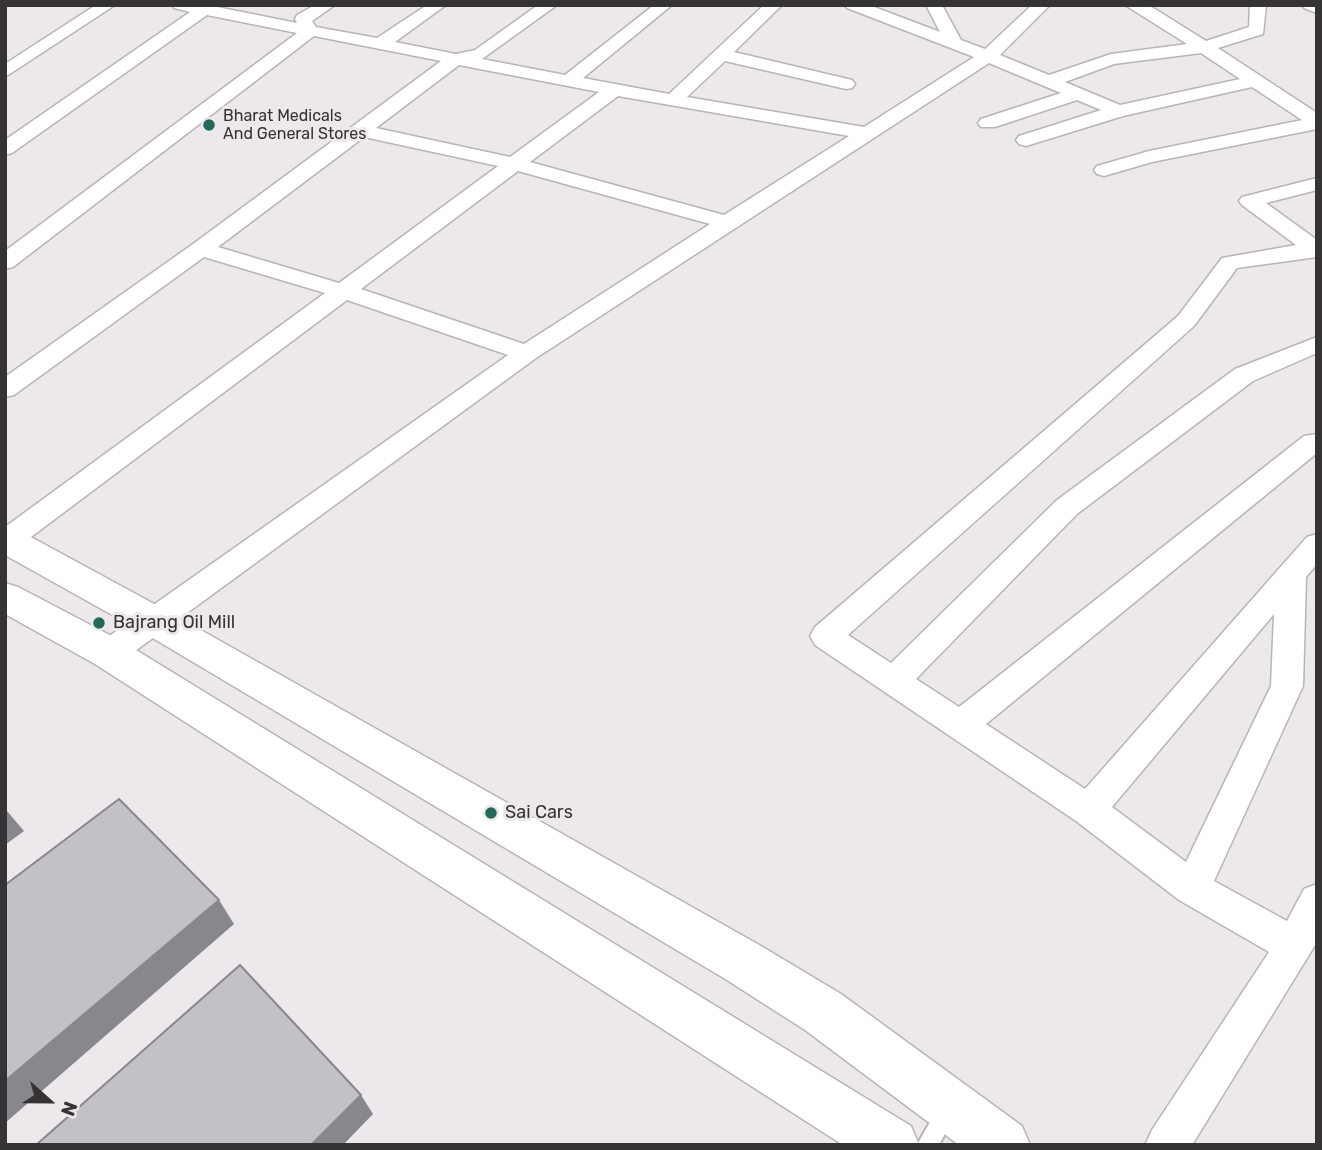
<!DOCTYPE html>
<style>
body{margin:0}
#map{position:relative;width:1322px;height:1150px;overflow:hidden;background:#ede8eb;font-family:Rubik,sans-serif}
canvas{display:block}
.frame{position:absolute;inset:0;border:7px solid #353335;pointer-events:none}
.north{position:absolute;left:14px;top:1066px;width:70px;height:70px;-webkit-text-stroke:5px #ede8eb;paint-order:stroke;rotate:111deg;font-size:19px;font-weight:700;line-height:28px;text-align:center;color:#353335}
.north::after{content:'';display:block;margin:auto;width:24px;height:32px;background:#353335;clip-path:polygon(50% 0,100% 100%,50% 72%,0 100%)}
</style>
<div id="map">
<canvas width="1322" height="1150"></canvas>
<div class="frame"></div>
<div class="north">N</div>
</div>
<script>
const ctx = document.querySelector('canvas').getContext('2d');
ctx.lineJoin = 'round';
const toPath = rows => new Path2D(rows.map(r => 'M' + r).join(''));
function trace(path, color, width, dash) { ctx.strokeStyle = color; ctx.lineWidth = width; ctx.lineCap = dash ? 'butt' : 'round'; ctx.setLineDash(dash || []); ctx.stroke(path); }
function fillPath(path, color) { ctx.fillStyle = color; ctx.fill(path, 'evenodd'); }
function write(font, color, halo, rows, align = 'center') {
  ctx.font = font + ' Rubik,sans-serif'; ctx.lineWidth = 6; ctx.setLineDash([]); ctx.textBaseline = 'middle'; ctx.strokeStyle = halo; ctx.fillStyle = color; for (const [text, x, y, turn = 0] of rows) {
    ctx.save(); ctx.translate(x, y); ctx.rotate((+turn || 0) * Math.PI / 180); ctx.textAlign = isNaN(turn) ? turn : align; if (halo) ctx.strokeText(text, 0, 0); ctx.fillText(text, 0, 0); ctx.restore();
  }
}
const service = toPath([
 [946,1103,953,1106,956,1113,939,1145,917,1145,939,1106,946,1103]
]);
const minor = toPath([
 [96,5,115,5,5,77,5,64,96,5],
 [172,5,219,5,217,7,297,23,295,19,297,15,315,5,335,5,312,21,316,27,377,38,427,5,446,5,395,42,456,54,475,50,538,5,557,5,482,59,565,75,654,5,672,5,583,78,669,94,764,5,782,5,734,52,852,80,855,84,852,88,846,89,725,61,687,97,864,127,974,57,847,8,845,5,869,5,940,32,926,5,942,5,961,40,985,49,1032,5,1050,5,1000,55,1049,75,1111,54,1187,44,1125,5,1147,5,1155,9,1206,41,1249,27,1250,5,1266,5,1263,34,1218,48,1317,113,1317,129,1152,162,1104,176,1097,174,1094,170,1097,166,1149,151,1302,120,1252,87,1123,116,1026,146,1019,144,1016,140,1019,136,1101,110,1077,100,995,127,981,127,978,123,981,119,1061,93,989,63,536,358,120,662,109,665,98,662,93,653,98,644,508,355,347,300,15,549,5,552,5,527,325,293,204,257,14,395,5,397,5,377,193,244,441,61,314,36,13,267,5,269,5,251,297,33,207,15,12,153,5,155,5,140,190,12,174,8,172,5],
 [1201,53,1240,79,1120,105,1065,82,1114,64,1201,53],
 [459,65,599,92,510,157,376,128,459,65],
 [618,96,849,136,724,215,530,162,618,96],
 [364,137,498,166,339,283,218,247,364,137],
 [518,171,710,224,524,344,361,289,518,171],
 [1302,5,1317,5,1317,13,1304,8,1302,5],
 [1317,178,1317,190,1266,203,1317,240,1317,257,1237,268,1194,326,848,635,891,663,1057,500,1235,369,1317,337,1317,353,1253,381,1077,514,916,679,959,707,1304,436,1317,434,1317,453,986,724,1085,789,1307,537,1317,534,1317,564,1306,577,1303,686,1214,881,1287,921,1304,889,1317,884,1317,942,1192,1145,1145,1145,1152,1130,1269,952,1179,900,1076,821,815,645,810,636,815,627,1178,316,1222,258,1296,245,1242,205,1239,201,1242,197,1317,178],
 [1274,614,1271,686,1186,862,1112,807,1274,614]
]);
const tertiary = toPath([
 [5,526,18,530,167,611,761,946,841,994,1022,1126,1030,1145,959,1145,805,1030,727,980,141,631,5,555,5,526],
 [5,583,18,587,123,642,911,1126,919,1145,843,1145,95,664,5,614,5,583]
]);
trace(service, '#b8b4b7', 4);
trace(minor, '#b8b4b7', 3);
trace(tertiary, '#b8b4b7', 3);
fillPath(service, '#fff');
fillPath(minor, '#fff');
fillPath(tertiary, '#fff');
fillPath(toPath([
 [7,811,24,831,5,845,5,812],
 [219,900,234,924,5,1123,5,1081],
 [361,1095,373,1114,343,1145,311,1145]
]), '#88878b');
const building = toPath([
 [119,799,219,900,5,1081,5,885,119,799],
 [240,965,361,1095,311,1145,36,1145,240,965]
]);
fillPath(building, '#c3c1c6');
trace(building, '#88878b', 2);
for (const [x, y, r, color] of [
 [209,125,7,"#24685a"],
 [99,623,7,"#24685a"],
 [491,813,7,"#24685a"]
]) { const dot = new Path2D(); dot.arc(x, y, r, 0, 2 * Math.PI); ctx.fillStyle = color; ctx.fill(dot); trace(dot, '#ede8eb', 2.5); }
write('16px', '#353335', '#ede8eb', [
 ["Bharat Medicals",223,116],
 ["And General Stores",223,134]
], 'left');
write('18px', '#353335', '#ede8eb', [
 ["Bajrang Oil Mill",113,623],
 ["Sai Cars",505,813]
], 'left');
</script>
